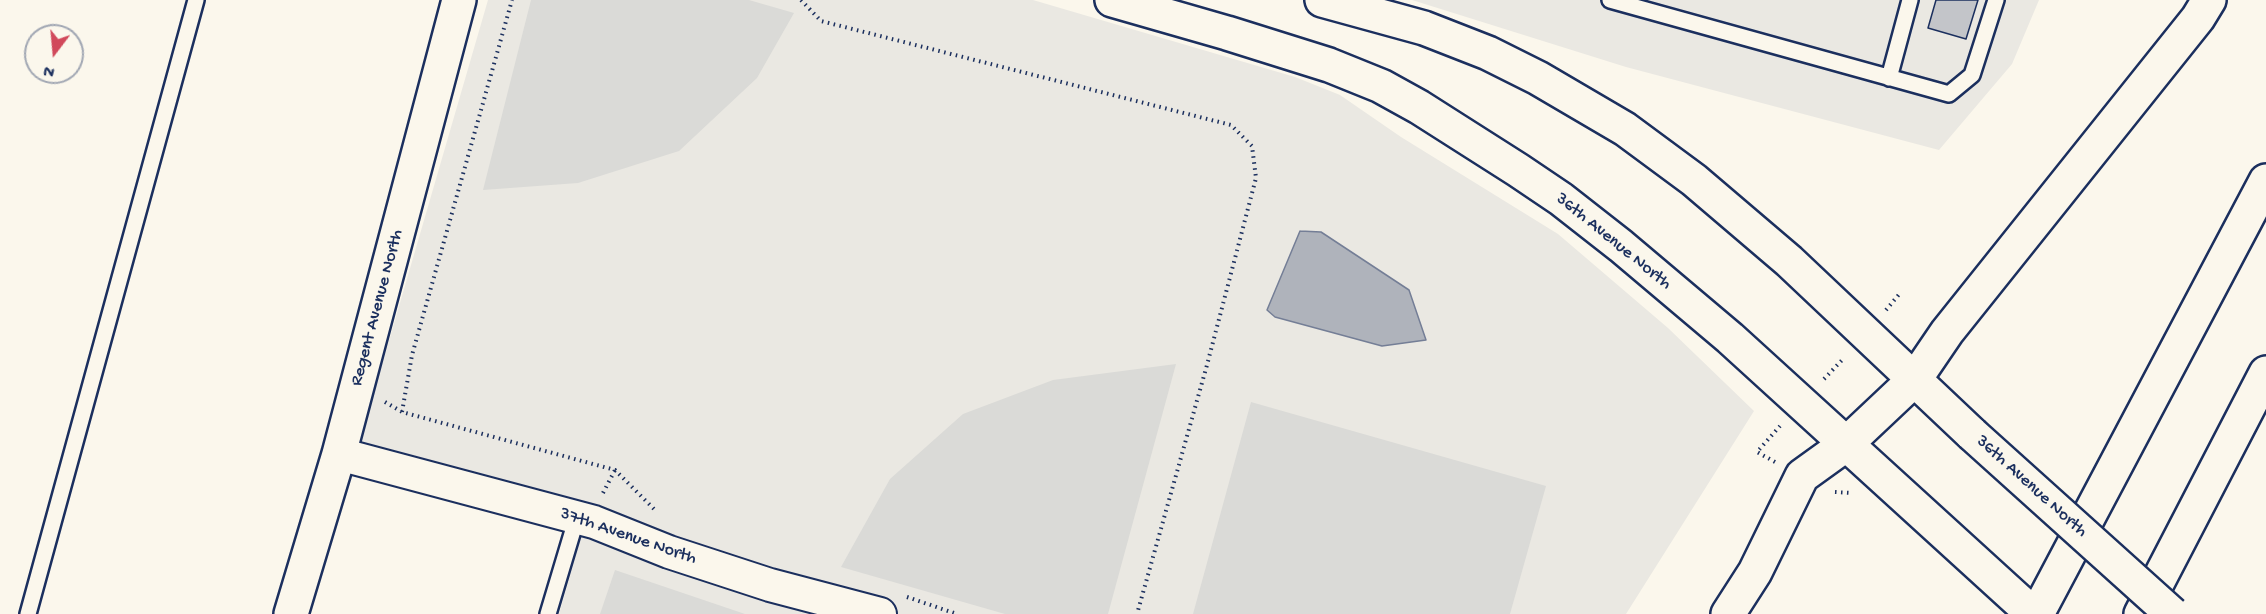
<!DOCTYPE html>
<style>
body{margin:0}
#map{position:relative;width:2266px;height:614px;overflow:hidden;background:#fbf7ec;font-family:"Gochi Hand",sans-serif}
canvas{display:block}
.north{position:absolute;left:24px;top:24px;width:60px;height:60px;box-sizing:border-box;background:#fbf7ec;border:2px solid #a1a7b3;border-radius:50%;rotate:196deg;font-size:16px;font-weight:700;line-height:24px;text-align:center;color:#1b2f5e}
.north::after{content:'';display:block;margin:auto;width:21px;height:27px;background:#d1495b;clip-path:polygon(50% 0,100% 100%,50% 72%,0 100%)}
</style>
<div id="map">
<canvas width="2266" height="614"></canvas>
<div class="north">N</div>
</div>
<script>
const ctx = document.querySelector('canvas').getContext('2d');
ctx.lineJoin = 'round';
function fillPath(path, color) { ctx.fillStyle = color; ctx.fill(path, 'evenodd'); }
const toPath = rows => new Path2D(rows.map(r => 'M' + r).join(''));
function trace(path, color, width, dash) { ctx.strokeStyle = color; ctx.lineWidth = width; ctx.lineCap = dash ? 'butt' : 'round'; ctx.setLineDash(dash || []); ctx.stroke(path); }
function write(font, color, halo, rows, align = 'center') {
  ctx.font = font + ' "Gochi Hand",sans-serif'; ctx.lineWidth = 5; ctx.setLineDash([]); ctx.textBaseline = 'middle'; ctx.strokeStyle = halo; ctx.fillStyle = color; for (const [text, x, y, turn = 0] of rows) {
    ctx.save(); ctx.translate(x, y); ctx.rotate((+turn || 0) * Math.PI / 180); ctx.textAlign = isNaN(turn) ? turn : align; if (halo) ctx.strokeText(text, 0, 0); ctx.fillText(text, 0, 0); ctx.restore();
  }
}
fillPath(toPath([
 [488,0,1033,0,1295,77,1340,95,1401,137,1558,234,1668,328,1754,411,1626,614,559,614,590,507,359,444],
 [1412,0,2039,0,2012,64,1939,150,1626,67]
]), '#eae8e2');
fillPath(toPath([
 [531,0,749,0,794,13,757,78,679,151,578,183,483,190],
 [1176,364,1108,614,1005,614,841,567,890,479,963,414,1053,380],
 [1251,402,1546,486,1510,614,1193,614],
 [615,570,745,614,600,614]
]), '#dadad7');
const water = toPath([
 [1300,231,1321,232,1409,290,1426,340,1382,346,1275,317,1267,310,1300,231]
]);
fillPath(water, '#afb3bb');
trace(water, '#747e96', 1.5);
const building = toPath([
 [1936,0,1978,0,1966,39,1928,28,1936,0]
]);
fillPath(building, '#c3c5c9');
trace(building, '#1b2f5e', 1.5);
const lane = toPath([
 [1610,0,1949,94,1972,75,1996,0],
 [1889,78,1910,0],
 [28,614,196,0],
 [548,614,577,517]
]);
const street = toPath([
 [339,454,594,522,669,552,770,585,880,614]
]);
const secondary = toPath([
 [1112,0,1227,33,1329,65,1381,86,1419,107,1518,170,1561,199,1621,246,1730,338,2033,614],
 [1322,0,1424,28,1488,53,1538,78,1625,129,1694,180,1789,261,1972,434],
 [291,614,339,454,459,0]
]);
const highway = toPath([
 [1728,614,1755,572,1802,476,1845,445,1915,379,1947,332,2198,18,2209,0],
 [2037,614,2266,181],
 [2141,614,2266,373]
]);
trace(lane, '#1b2f5e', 20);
trace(street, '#1b2f5e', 36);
trace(secondary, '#1b2f5e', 38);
trace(highway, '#1b2f5e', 38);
trace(toPath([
 [801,0,821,21,1231,125,1252,146,1256,178,1207,365,1137,614],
 [1886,310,1901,292],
 [1824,379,1844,358],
 [385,402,402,412,615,470,656,511],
 [402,412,412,355,512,0],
 [1775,462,1757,452,1780,426],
 [1835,492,1851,493],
 [603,493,615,470],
 [907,597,957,614]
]), '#1b2f5e', 4, [1.5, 4.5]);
trace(lane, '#fbf7ec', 15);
trace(street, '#fbf7ec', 32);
trace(secondary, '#fbf7ec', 33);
trace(highway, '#fbf7ec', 33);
const secondaryBridge = toPath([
 [1972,434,2172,614]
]);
trace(secondaryBridge, '#1b2f5e', 38, []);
trace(secondaryBridge, '#fbf7ec', 33);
write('18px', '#1b2f5e', '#fbf7ec', [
 ["36th Avenue North",1613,242,39],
 ["Regent Avenue North",378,308,-75],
 ["36th Avenue North",2031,487,42],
 ["37th Avenue North",628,537,19]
]);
</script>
